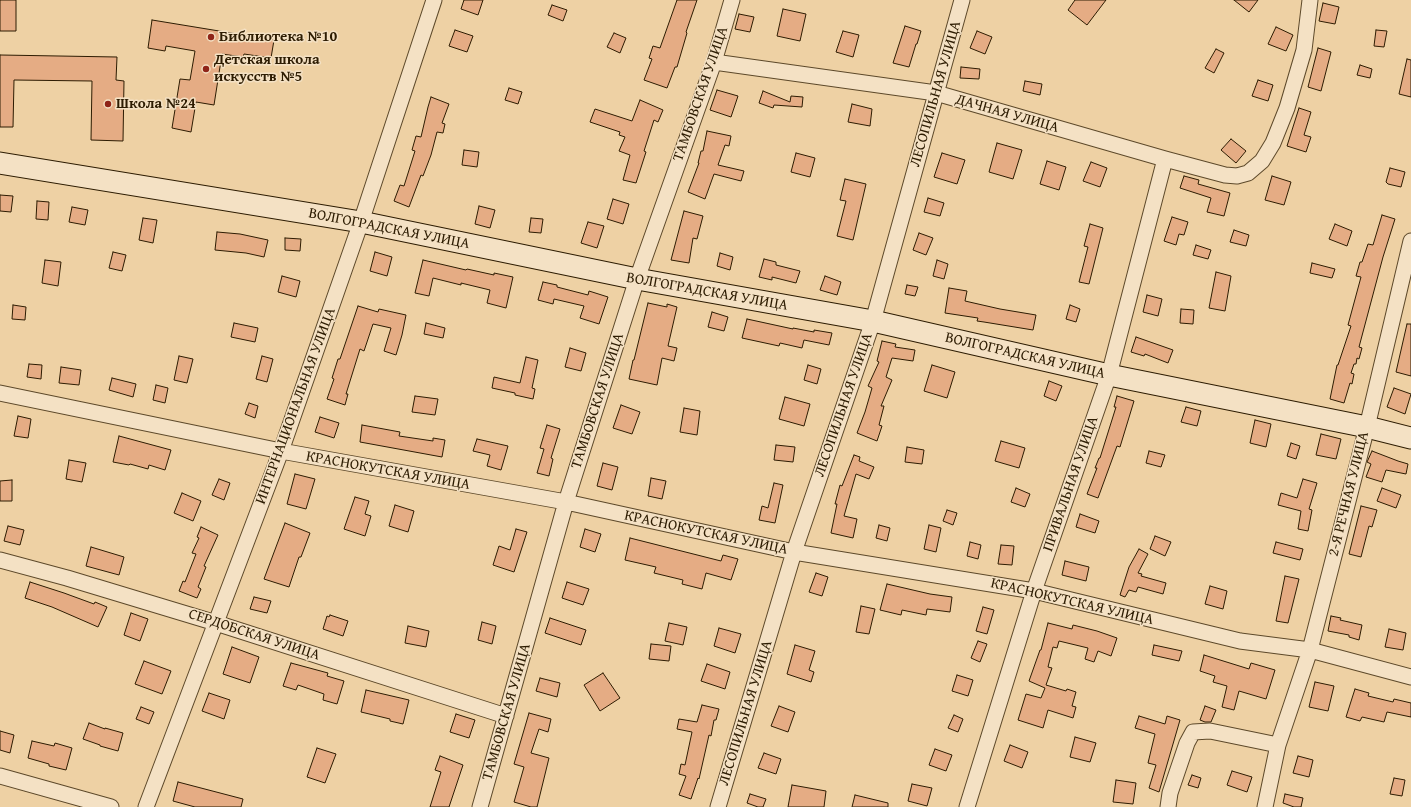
<!DOCTYPE html>
<meta charset="utf-8">
<style>
body{margin:0}
canvas{display:block;background:#eed1a4}
</style>
<canvas width="1411" height="807"></canvas>
<script>
const ctx = document.querySelector('canvas').getContext('2d');
ctx.lineJoin = 'round';
function fillPath(path, color) { ctx.fillStyle = color; ctx.fill(path, 'evenodd'); }
const toPath = rows => new Path2D(rows.map(r => 'M' + r).join(''));
function trace(path, color, width, dash) { ctx.strokeStyle = color; ctx.lineWidth = width; ctx.lineCap = dash ? 'butt' : 'round'; ctx.setLineDash(dash || []); ctx.stroke(path); }
function write(font, color, halo, rows, align = 'center') {
  ctx.font = font + ' "Gentium Book Plus",serif'; ctx.lineWidth = 3; ctx.setLineDash([]); ctx.textBaseline = 'middle'; ctx.strokeStyle = halo; ctx.fillStyle = color; for (const [text, x, y, turn = 0] of rows) {
    ctx.save(); ctx.translate(x, y); ctx.rotate((+turn || 0) * Math.PI / 180); ctx.textAlign = isNaN(turn) ? turn : align; if (halo) ctx.strokeText(text, 0, 0); ctx.fillText(text, 0, 0); ctx.restore();
  }
}
const building = toPath([
 [0,0,16,0,16,31,0,31,0,0],
 [464,0,483,0,478,15,461,9,464,0],
 [677,0,697,0,686,32,687,33,677,67,675,67,667,88,644,80,652,59,649,58,653,46,660,48,677,0],
 [1075,0,1106,0,1087,25,1068,10,1075,0],
 [1234,0,1258,0,1249,12,1234,0],
 [1323,3,1339,7,1335,24,1319,21,1323,3],
 [552,5,567,10,563,21,548,15,552,5],
 [783,9,806,14,800,41,777,36,783,9],
 [739,14,754,17,750,32,735,29,739,14],
 [152,20,274,40,271,58,244,54,243,57,222,54,214,105,196,102,191,132,172,128,180,79,190,80,195,51,166,46,165,51,148,48,152,20],
 [905,26,921,31,917,44,916,44,909,67,893,63,905,26],
 [1276,27,1293,35,1286,51,1268,44,1276,27],
 [455,30,473,36,467,52,449,46,455,30],
 [1376,30,1387,31,1384,47,1374,46,1376,30],
 [843,31,859,35,853,57,836,52,843,31],
 [977,31,992,37,985,54,970,48,977,31],
 [614,33,626,38,620,53,607,47,614,33],
 [1318,48,1331,52,1321,91,1308,87,1318,48],
 [1216,49,1224,53,1214,73,1205,68,1216,49],
 [0,55,117,57,116,80,124,81,123,141,91,140,92,81,14,80,13,127,0,127,0,55],
 [1407,59,1411,60,1411,97,1399,94,1407,59],
 [1360,65,1372,69,1370,78,1357,75,1360,65],
 [961,67,980,69,979,79,960,78,961,67],
 [1258,80,1273,85,1268,101,1252,96,1258,80],
 [1025,81,1042,84,1040,95,1023,91,1025,81],
 [509,88,522,92,518,104,505,100,509,88],
 [717,90,738,96,731,117,710,110,717,90],
 [763,91,790,102,791,96,803,97,802,107,774,105,773,108,759,103,763,91],
 [431,97,449,104,442,123,445,124,443,133,437,132,431,155,423,176,421,175,409,207,394,201,400,185,404,186,415,151,412,150,416,136,421,137,428,107,431,97],
 [640,100,663,110,658,122,654,120,644,151,646,152,636,183,623,180,630,155,619,151,625,137,619,135,620,132,590,122,595,109,632,121,640,100],
 [852,104,872,109,870,126,848,122,852,104],
 [1299,108,1311,112,1304,135,1311,137,1306,152,1287,146,1299,108],
 [707,131,731,136,729,146,725,145,718,165,744,171,741,181,714,174,705,199,688,192,699,163,698,163,701,151,703,151,707,131],
 [1231,139,1246,151,1236,163,1221,150,1231,139],
 [997,143,1022,150,1013,179,989,172,997,143],
 [464,150,479,152,477,167,462,165,464,150],
 [796,153,815,158,810,177,791,172,796,153],
 [942,153,965,160,957,184,934,177,942,153],
 [1047,161,1066,167,1059,190,1040,184,1047,161],
 [1091,162,1107,168,1100,187,1083,181,1091,162],
 [1390,168,1405,172,1401,187,1388,184,1386,182,1390,168],
 [1184,176,1199,180,1198,184,1230,193,1224,216,1207,212,1211,198,1180,188,1184,176],
 [1272,176,1291,182,1284,205,1265,200,1272,176],
 [845,179,866,184,853,240,837,236,846,201,840,200,845,179],
 [0,195,13,196,11,212,0,211,0,195],
 [928,198,944,203,940,216,924,212,928,198],
 [613,199,629,204,623,224,607,219,613,199],
 [37,201,49,202,48,220,36,219,37,201],
 [479,206,495,210,490,228,475,224,479,206],
 [72,207,88,210,85,225,69,222,72,207],
 [684,211,703,216,697,239,693,238,689,263,671,260,684,211],
 [1382,215,1395,219,1383,257,1359,347,1362,348,1359,359,1357,358,1356,364,1354,364,1351,373,1354,374,1352,384,1350,383,1344,403,1330,399,1337,365,1338,365,1351,326,1348,325,1361,277,1356,276,1360,262,1362,262,1368,244,1373,245,1382,215],
 [1172,217,1188,222,1184,235,1179,234,1176,245,1164,241,1172,217],
 [143,218,157,220,153,243,139,240,143,218],
 [531,218,543,219,541,233,529,232,531,218],
 [588,222,604,226,597,248,581,243,588,222],
 [1090,224,1103,228,1089,284,1079,282,1088,247,1084,246,1090,224],
 [1335,224,1352,231,1347,246,1329,239,1335,224],
 [1234,230,1249,235,1246,246,1230,242,1234,230],
 [217,232,240,234,268,240,264,257,246,253,215,250,217,232],
 [919,233,933,238,926,255,913,250,919,233],
 [285,238,301,239,300,251,285,250,285,238],
 [1196,245,1211,250,1208,259,1193,255,1196,245],
 [113,252,126,255,122,271,109,268,113,252],
 [375,252,392,257,387,276,370,271,375,252],
 [720,253,733,257,730,270,717,266,720,253],
 [764,259,776,262,776,265,800,271,796,283,772,277,772,280,759,277,764,259],
 [45,260,61,262,58,286,42,283,45,260],
 [423,260,466,270,467,269,494,275,494,273,513,277,506,308,487,303,490,290,461,283,461,285,433,278,429,296,415,293,423,260],
 [937,260,948,264,944,279,933,276,937,260],
 [1312,263,1335,269,1332,278,1310,273,1312,263],
 [1216,272,1231,276,1225,311,1209,308,1216,272],
 [282,276,300,281,296,297,278,292,282,276],
 [825,276,841,282,837,295,820,290,825,276],
 [543,282,557,285,557,287,588,295,589,291,608,297,599,324,580,318,584,306,554,299,553,304,538,300,543,282],
 [907,285,918,287,915,296,905,294,907,285],
 [949,288,967,291,965,301,1000,309,1036,315,1033,330,984,322,977,321,978,318,945,313,949,288],
 [1147,295,1162,299,1158,316,1143,312,1147,295],
 [648,303,667,307,667,304,677,307,668,346,677,348,674,361,662,358,657,385,629,379,633,360,634,360,648,303],
 [13,305,26,307,25,320,12,319,13,305],
 [1070,305,1080,309,1076,322,1066,319,1070,305],
 [358,306,378,312,379,309,406,315,402,335,396,355,384,351,391,328,373,324,364,351,360,349,346,394,348,394,345,405,327,399,334,379,332,378,338,359,340,359,358,306],
 [1181,309,1194,310,1193,324,1180,323,1181,309],
 [712,312,728,317,724,331,708,327,712,312],
 [747,319,793,329,793,328,814,332,814,330,832,333,829,345,804,340,802,348,780,343,779,346,742,338,747,319],
 [234,323,258,328,255,342,231,337,234,323],
 [426,323,445,328,443,338,424,334,426,323],
 [1407,324,1411,324,1411,376,1396,372,1407,324],
 [1136,337,1173,350,1168,363,1145,354,1144,356,1131,352,1136,337],
 [882,341,896,344,895,347,915,350,913,361,892,358,886,377,892,380,881,406,884,406,879,425,882,426,877,441,857,433,865,412,872,388,868,386,879,362,877,361,882,341],
 [570,348,586,353,581,371,565,367,570,348],
 [179,356,193,359,187,383,174,380,179,356],
 [262,356,273,359,267,382,256,379,262,356],
 [526,357,538,360,532,388,535,389,533,399,515,395,515,393,492,388,494,377,520,383,526,357],
 [29,364,42,365,41,379,27,377,29,364],
 [808,365,821,369,817,384,804,380,808,365],
 [932,365,955,372,947,398,924,391,932,365],
 [61,367,81,370,79,385,59,383,61,367],
 [112,378,136,384,133,397,109,390,112,378],
 [1049,381,1062,386,1056,401,1044,396,1049,381],
 [156,385,168,388,165,403,153,400,156,385],
 [1394,388,1411,394,1405,414,1387,407,1394,388],
 [415,396,438,399,435,415,412,412,415,396],
 [1117,396,1134,401,1120,447,1117,446,1098,498,1087,494,1097,468,1095,468,1099,458,1100,458,1116,407,1114,407,1117,396],
 [785,397,810,404,804,426,779,419,785,397],
 [249,403,258,406,255,418,245,414,249,403],
 [621,405,640,412,632,434,613,428,621,405],
 [1186,407,1201,411,1197,426,1181,422,1186,407],
 [684,408,700,411,697,435,680,432,684,408],
 [18,416,31,419,28,438,14,436,18,416],
 [320,417,339,423,334,438,315,432,320,417],
 [1255,420,1271,424,1266,447,1250,443,1255,420],
 [362,425,400,432,399,436,433,441,433,438,445,440,442,457,360,442,362,425],
 [547,425,560,429,551,458,553,459,549,476,537,473,544,449,540,448,547,425],
 [1321,434,1341,439,1336,459,1316,455,1321,434],
 [119,436,171,450,165,470,149,465,148,469,130,464,129,465,113,462,119,436],
 [477,439,508,446,501,470,487,466,490,455,473,451,477,439],
 [1001,441,1025,448,1019,468,995,461,1001,441],
 [1291,443,1300,446,1296,459,1287,456,1291,443],
 [776,445,795,447,793,462,774,460,776,445],
 [907,447,924,450,922,464,905,462,907,447],
 [1149,451,1165,455,1161,467,1146,463,1149,451],
 [1372,451,1398,461,1408,464,1406,474,1386,470,1382,482,1366,477,1371,464,1367,462,1372,451],
 [854,455,860,457,859,461,874,467,869,479,856,474,844,516,857,519,853,538,831,533,837,504,835,504,840,485,842,486,854,455],
 [69,460,86,463,82,482,66,479,69,460],
 [603,463,618,467,612,490,597,486,603,463],
 [295,474,315,479,306,509,287,504,295,474],
 [651,478,666,481,662,499,648,496,651,478],
 [219,479,230,483,224,500,212,495,219,479],
 [1303,479,1317,483,1309,509,1312,510,1308,531,1298,529,1301,511,1278,505,1281,493,1297,498,1303,479],
 [12,480,12,501,0,501,0,481,12,480],
 [774,483,783,485,775,523,759,520,762,506,768,508,774,483],
 [1016,488,1030,494,1025,507,1011,502,1016,488],
 [1382,488,1401,495,1396,508,1377,501,1382,488],
 [182,493,201,501,193,521,174,513,182,493],
 [355,497,369,501,365,514,371,516,365,536,344,529,355,497],
 [395,505,414,511,408,532,389,526,395,505],
 [1361,506,1377,510,1372,527,1369,526,1361,557,1349,554,1361,506],
 [947,510,957,513,953,525,943,521,947,510],
 [1080,514,1099,521,1095,533,1076,527,1080,514],
 [285,523,310,533,301,557,299,557,289,587,264,579,285,523],
 [879,525,890,528,887,541,876,538,879,525],
 [929,525,941,528,936,552,924,549,929,525],
 [8,526,24,530,20,545,4,541,8,526],
 [201,527,218,535,204,566,206,567,198,587,201,589,197,598,179,591,183,581,185,582,196,554,192,553,199,538,197,537,201,527],
 [516,529,527,532,514,572,493,565,499,546,510,550,516,529],
 [585,529,601,534,595,552,580,547,585,529],
 [1155,536,1171,542,1165,556,1150,549,1155,536],
 [630,538,721,561,723,555,738,559,731,580,706,573,702,589,682,584,683,580,654,573,656,567,625,560,630,538],
 [970,542,981,545,978,559,967,556,970,542],
 [1276,542,1303,549,1300,560,1273,553,1276,542],
 [1001,545,1014,546,1012,565,998,564,1001,545],
 [91,547,124,557,119,575,86,566,91,547],
 [1139,549,1148,554,1138,573,1142,574,1141,576,1166,583,1163,594,1138,587,1136,592,1129,590,1125,597,1120,595,1129,567,1139,549],
 [1065,561,1089,567,1086,581,1062,575,1065,561],
 [816,573,828,577,822,596,809,592,816,573],
 [1285,576,1299,579,1288,623,1276,621,1285,576],
 [30,582,64,593,94,604,95,602,107,607,98,627,52,607,25,598,30,582],
 [567,582,589,589,583,605,562,598,567,582],
 [887,584,930,594,952,597,950,612,927,609,926,615,902,610,901,615,880,610,887,584],
 [1210,586,1227,591,1223,609,1205,604,1210,586],
 [254,597,271,601,267,613,250,609,254,597],
 [861,606,875,609,869,634,856,632,861,606],
 [983,607,994,610,987,634,976,631,983,607],
 [131,613,148,619,140,641,124,635,131,613],
 [330,615,348,621,343,636,323,629,327,616,329,617,330,615],
 [1331,616,1341,618,1340,620,1362,625,1359,640,1349,637,1349,635,1328,631,1331,616],
 [550,618,586,630,581,645,545,633,550,618],
 [482,622,496,626,492,644,478,640,482,622],
 [669,623,687,627,683,645,665,641,669,623],
 [1048,623,1072,629,1073,625,1097,631,1117,638,1111,656,1098,651,1094,662,1085,659,1088,648,1059,641,1057,648,1053,647,1048,667,1052,668,1046,685,1066,691,1067,689,1076,692,1072,706,1076,707,1073,718,1048,710,1043,728,1018,720,1026,694,1041,698,1045,688,1029,681,1040,650,1041,650,1048,623],
 [408,626,429,631,426,647,405,643,408,626],
 [719,628,741,634,735,653,714,646,719,628],
 [1389,629,1406,633,1403,650,1385,647,1389,629],
 [978,641,987,644,980,662,971,658,978,641],
 [651,644,671,646,669,661,649,659,651,644],
 [795,645,815,651,809,670,814,672,811,682,787,674,795,645],
 [1154,645,1182,651,1179,661,1152,655,1154,645],
 [232,647,259,657,250,683,223,674,232,647],
 [1204,655,1249,669,1251,663,1275,670,1266,699,1239,691,1234,710,1222,707,1227,686,1213,682,1215,676,1200,671,1204,655],
 [144,661,171,671,162,694,135,684,144,661],
 [291,663,328,673,327,676,344,681,337,704,323,700,324,694,298,685,296,690,283,686,291,663],
 [707,664,730,672,725,689,701,681,707,664],
 [603,673,620,698,600,711,584,685,603,673],
 [957,675,973,680,968,696,952,691,957,675],
 [540,678,560,683,557,697,536,691,540,678],
 [1315,682,1334,686,1328,711,1309,707,1315,682],
 [1355,689,1369,693,1368,696,1393,702,1394,699,1411,703,1411,717,1387,712,1384,722,1362,717,1360,721,1346,717,1355,689],
 [366,690,409,700,403,724,390,721,390,719,361,712,366,690],
 [209,693,230,700,224,719,202,711,209,693],
 [702,705,719,709,716,720,714,720,711,736,709,735,699,779,698,778,691,799,679,795,686,776,679,774,681,764,685,765,692,732,677,729,679,719,697,722,702,705],
 [779,706,795,712,788,732,771,726,779,706],
 [1205,706,1216,710,1211,722,1205,722,1200,720,1205,706],
 [141,707,154,712,149,724,136,719,141,707],
 [529,713,551,719,548,732,539,729,531,753,549,758,537,807,531,807,514,802,524,767,514,764,529,713],
 [456,714,475,720,469,738,450,732,456,714],
 [954,715,963,719,958,732,948,728,954,715],
 [1139,716,1165,724,1167,716,1180,720,1159,792,1149,788,1156,765,1148,763,1155,734,1135,728,1139,716],
 [89,723,105,729,105,728,123,733,118,751,100,746,100,745,83,739,89,723],
 [0,731,14,735,10,753,0,750,0,731],
 [1075,737,1096,743,1090,762,1070,757,1075,737],
 [32,741,54,746,55,743,72,748,66,770,49,766,49,764,28,758,32,741],
 [1010,745,1028,752,1022,768,1004,761,1010,745],
 [317,748,336,754,325,783,307,777,317,748],
 [935,749,952,755,946,771,929,765,935,749],
 [764,753,781,759,776,774,758,768,764,753],
 [440,756,463,765,449,807,430,807,441,772,435,770,440,756],
 [1298,756,1313,760,1309,777,1293,773,1298,756],
 [1232,771,1252,777,1247,792,1227,785,1232,771],
 [1192,775,1201,778,1198,788,1188,785,1192,775],
 [1394,778,1405,780,1402,796,1390,794,1394,778],
 [1116,780,1136,783,1133,804,1113,802,1116,780],
 [178,782,243,799,241,807,195,807,173,801,178,782],
 [912,784,932,788,927,806,908,801,912,784],
 [792,785,826,791,824,807,788,807,792,785],
 [750,794,766,799,763,807,758,807,747,803,750,794],
 [1285,794,1303,798,1301,807,1294,807,1283,803,1285,794],
 [855,795,888,803,888,807,852,807,855,795]
]);
fillPath(building, '#e5ac84');
trace(building, '#2d1c02', 1);
const street = toPath([
 [714,62,936,93,1165,159,1225,175,1237,176,1248,173,1262,161,1273,143,1287,108,1304,50,1310,0],
 [0,393,281,451,566,502,794,552,1034,591,1240,641,1310,650,1411,677],
 [0,560,67,578,216,623,506,716],
 [0,776,111,807],
 [146,807,281,451,361,222,434,0],
 [480,807,566,502,637,279,714,62,732,0],
 [718,807,794,552,873,321,962,0],
 [967,807,1034,591,1109,375,1165,159],
 [1168,807,1170,793,1187,743,1193,732,1210,731,1278,745],
 [1265,807,1278,745,1310,650,1367,427,1411,241]
]);
const secondary = toPath([
 [0,163,361,222,637,279,873,321,1109,375,1367,427,1411,438]
]);
trace(street, '#5d492a', 17);
trace(secondary, '#2d1c02', 23);
trace(street, '#f4e1c4', 15);
trace(secondary, '#f4e1c4', 21);
for (const [x, y, r, color] of [
 [211,37,4,"#8f2418"],
 [206,69,4,"#8f2418"],
 [108,104,4,"#8f2418"]
]) { const dot = new Path2D(); dot.arc(x, y, r, 0, 2 * Math.PI); ctx.fillStyle = color; ctx.fill(dot); trace(dot, '#f4e1c4', 1.5); }
write('bold 15px', '#2d1c02', '#f4e1c4', [
 ["Библиотека №10",219,37],
 ["Детская школа",214,60],
 ["искусств №5",214,77],
 ["Школа №24",116,104]
], 'left');
write('15px', '#2d1c02', '#f4e1c4', [
 ["ТАМБОВСКАЯ УЛИЦА",701,94,-71],
 ["ЛЕСОПИЛЬНАЯ УЛИЦА",936,94,-74],
 ["ДАЧНАЯ УЛИЦА",1007,114,16],
 ["ВОЛГОГРАДСКАЯ УЛИЦА",389,229,11],
 ["ВОЛГОГРАДСКАЯ УЛИЦА",707,292,10],
 ["ВОЛГОГРАДСКАЯ УЛИЦА",1025,356,13],
 ["ТАМБОВСКАЯ УЛИЦА",598,401,-72],
 ["ЛЕСОПИЛЬНАЯ УЛИЦА",844,405,-71],
 ["ИНТЕРНАЦИОНАЛЬНАЯ УЛИЦА",296,406,-70],
 ["КРАСНОКУТСКАЯ УЛИЦА",388,471,10],
 ["ПРИВАЛЬНАЯ УЛИЦА",1071,484,-71],
 ["2-Я РЕЧНАЯ УЛИЦА",1349,494,-76],
 ["КРАСНОКУТСКАЯ УЛИЦА",706,533,12],
 ["КРАСНОКУТСКАЯ УЛИЦА",1072,602,13],
 ["СЕРДОБСКАЯ УЛИЦА",254,635,18],
 ["ТАМБОВСКАЯ УЛИЦА",507,712,-74],
 ["ЛЕСОПИЛЬНАЯ УЛИЦА",746,713,-73]
]);
</script>
